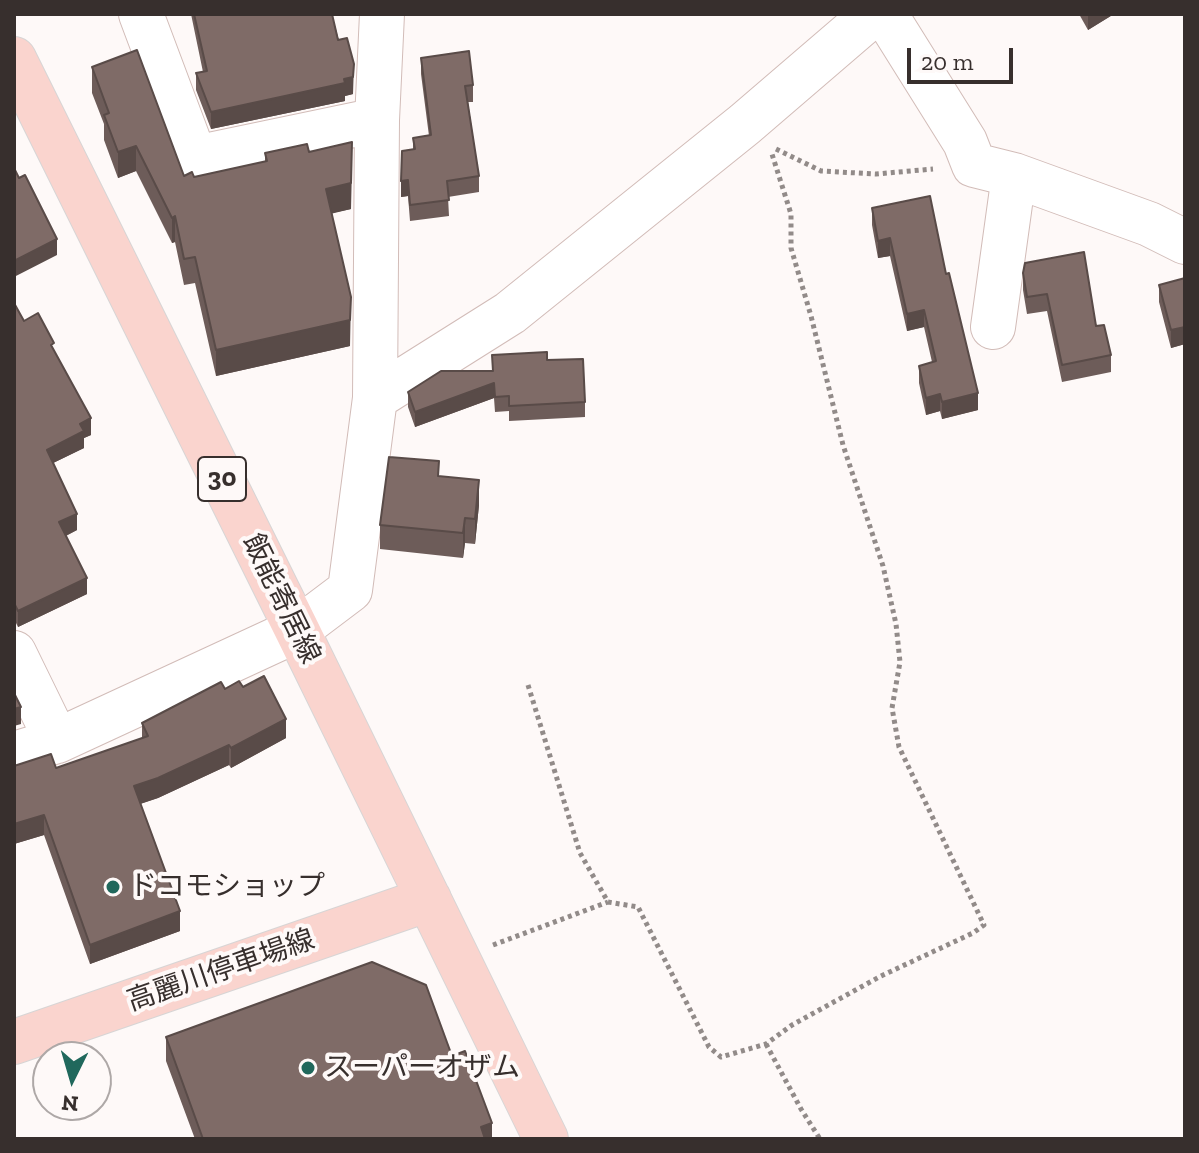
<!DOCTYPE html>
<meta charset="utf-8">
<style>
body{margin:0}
#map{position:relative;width:1199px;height:1153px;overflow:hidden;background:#fef9f8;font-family:"Zilla Slab",serif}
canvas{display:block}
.frame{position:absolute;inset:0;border:16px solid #372f2d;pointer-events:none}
.north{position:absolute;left:32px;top:1041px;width:80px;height:80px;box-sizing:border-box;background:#fef9f8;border:2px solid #aea8a7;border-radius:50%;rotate:185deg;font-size:22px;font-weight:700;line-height:32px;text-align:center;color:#372f2d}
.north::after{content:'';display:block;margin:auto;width:28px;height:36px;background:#20685c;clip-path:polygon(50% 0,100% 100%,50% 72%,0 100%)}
.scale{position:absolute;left:907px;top:48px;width:106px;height:36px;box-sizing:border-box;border:4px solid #372f2d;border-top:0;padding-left:10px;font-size:24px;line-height:28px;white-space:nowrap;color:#372f2d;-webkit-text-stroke:6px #fef9f8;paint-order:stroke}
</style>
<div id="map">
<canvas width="1199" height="1153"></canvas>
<div class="frame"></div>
<div class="north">N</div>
<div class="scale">20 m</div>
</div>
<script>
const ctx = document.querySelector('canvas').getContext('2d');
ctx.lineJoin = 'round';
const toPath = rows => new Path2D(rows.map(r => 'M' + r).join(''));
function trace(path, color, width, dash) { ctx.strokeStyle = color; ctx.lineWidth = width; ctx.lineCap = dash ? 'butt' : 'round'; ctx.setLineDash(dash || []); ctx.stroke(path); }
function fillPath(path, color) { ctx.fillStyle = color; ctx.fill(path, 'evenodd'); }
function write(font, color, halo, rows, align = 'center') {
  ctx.font = font + ' "Zilla Slab","Noto Sans JP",serif'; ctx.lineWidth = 8; ctx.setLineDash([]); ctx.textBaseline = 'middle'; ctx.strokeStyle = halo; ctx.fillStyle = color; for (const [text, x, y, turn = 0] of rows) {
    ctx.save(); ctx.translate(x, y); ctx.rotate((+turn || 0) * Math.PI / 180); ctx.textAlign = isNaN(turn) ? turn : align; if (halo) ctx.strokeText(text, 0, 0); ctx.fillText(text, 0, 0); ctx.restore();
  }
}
const minor = toPath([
 [141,14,195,158,377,120],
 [885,14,965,142,974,165,1014,175,1149,224,1185,242],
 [993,327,1014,175],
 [375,398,510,313,745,124,873,14],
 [14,653,57,741,14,754],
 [57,741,297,630,350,590,375,398,377,120,382,14]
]);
const major = toPath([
 [14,59,297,630,546,1139],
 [14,1042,429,899]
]);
trace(minor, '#d2bcb8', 46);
trace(major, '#d7d5d5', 46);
trace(toPath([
 [776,149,821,171,876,174,933,169],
 [528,685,580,853,608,902,638,907,709,1047,721,1057,766,1044,792,1025,881,976,973,933,984,925,899,747,892,708,900,662,896,624,883,566,843,445,811,316,791,248,791,214,771,151],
 [493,945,608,902],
 [766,1044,801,1109,820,1139]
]), '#928b89', 5, [4, 4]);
trace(minor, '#fff', 44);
trace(major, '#fad4ce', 44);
fillPath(toPath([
 [191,14,332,14,353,94,345,96,345,101,211,129,196,90,196,73,203,72],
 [1079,14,1114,14,1088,30],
 [421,58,473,85,473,102,468,102,479,176,479,192,448,197,449,216,410,221,408,196,401,197,413,149,413,138,429,136,421,74],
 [92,67,184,176,194,177,265,162,265,153,309,152,351,209,332,213,350,346,216,376,195,283,184,285,175,242,172,243,136,171,118,178,104,140,104,124,92,93],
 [872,208,946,274,978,410,942,419,940,411,926,415,919,383,919,366,932,362,924,327,907,331,890,256,878,258,872,225],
 [1023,273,1096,326,1111,355,1111,372,1062,382,1047,311,1027,314,1023,290],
 [1185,278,1185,344,1171,348,1159,302,1159,285],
 [14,303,24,321,54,351,91,435,84,438,84,448,53,463,77,530,66,536,87,594,18,627,14,619],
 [492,355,547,360,585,402,585,417,509,421,509,411,495,412,494,398,415,427,408,407,408,392,493,371],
 [439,476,479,505,475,544,465,543,463,558,380,549,380,525],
 [243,687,286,738,231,768,229,765,158,798,140,804,180,931,90,964,44,835,14,844,14,766,56,768,142,738,142,723,225,689],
 [166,1037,452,1056,492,1139,195,1139,166,1061]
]), '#6d5c59');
fillPath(toPath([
 [1088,14,1114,14,1088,30],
 [354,64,353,94,345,96,345,101,211,129,211,112,344,79],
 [136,146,136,171,118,178,118,152],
 [352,167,351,209,326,215,326,189],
 [408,180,408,196,401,197,401,181],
 [175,216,175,242,172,243,172,218],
 [890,238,890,256,878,258,878,241],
 [57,239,57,255,14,277,14,261],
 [351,297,350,346,216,376,216,350],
 [924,310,924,327,907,331,907,314],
 [1185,327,1185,344,1171,348,1171,330],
 [494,383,494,398,415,427,415,412],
 [978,393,978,410,942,419,942,402],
 [940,394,940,411,926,415,926,398],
 [91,418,91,435,84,438,84,448,47,466,47,450,80,424],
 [479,480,479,505,475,544,475,519],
 [77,514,77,530,59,539,59,522],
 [465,518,465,543,463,558,463,533],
 [87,578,87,594,18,627,18,611],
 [21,707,21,724,14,726,14,709],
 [286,719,286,738,231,768,231,748],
 [229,745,229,765,158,798,134,806,134,786],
 [44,815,44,835,14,844,14,824],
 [180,911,180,931,90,964,90,945],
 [492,1123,492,1139,481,1139,481,1127]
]), '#594b48');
const building = toPath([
 [194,14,332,14,338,40,347,38,354,64,353,77,344,79,345,83,211,112,196,73,207,71,194,14],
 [137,50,184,176,192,172,194,177,267,161,265,153,307,144,309,152,352,142,351,183,326,189,351,297,350,320,216,350,195,257,184,259,175,216,172,218,136,146,118,152,104,115,109,113,92,67,137,50],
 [469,51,473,85,465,86,479,176,447,181,449,200,410,205,408,180,401,181,402,151,415,149,413,138,431,135,421,58,469,51],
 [14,168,19,178,25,175,57,239,14,261,14,168],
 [930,196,946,274,949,273,978,393,942,402,940,394,926,398,919,366,936,361,924,310,907,314,890,238,878,241,872,208,930,196],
 [1084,252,1096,326,1104,325,1111,355,1062,365,1047,294,1027,297,1023,273,1025,263,1084,252],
 [1185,278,1185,327,1171,330,1159,285,1185,278],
 [14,303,24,321,38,313,54,343,51,345,91,418,80,424,84,431,47,450,77,514,59,522,87,578,18,611,14,603,14,303],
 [547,352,547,360,583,359,585,402,509,406,509,396,495,397,494,383,415,412,408,392,441,371,493,371,492,355,547,352],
 [389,457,439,461,438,476,479,480,475,519,465,518,463,533,380,525,389,457],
 [264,676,286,719,231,748,229,745,158,778,134,786,180,911,90,945,44,815,14,824,14,766,51,754,56,768,148,736,142,723,221,682,225,689,239,681,243,687,264,676],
 [14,693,21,707,14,709,14,693],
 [372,962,426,985,452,1056,465,1051,492,1123,481,1127,485,1139,203,1139,166,1037,372,962]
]);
fillPath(building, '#7f6b67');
trace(building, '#594b48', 2);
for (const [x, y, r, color] of [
 [113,887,8,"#20685c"],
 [308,1068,8,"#20685c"]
]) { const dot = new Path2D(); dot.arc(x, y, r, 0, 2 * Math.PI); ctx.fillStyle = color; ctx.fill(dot); trace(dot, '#fef9f8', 3); }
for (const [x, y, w] of [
 [222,479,48]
]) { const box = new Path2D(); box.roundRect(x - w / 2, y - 22, w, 44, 6); ctx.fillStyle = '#fef9f8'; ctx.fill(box); trace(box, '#372f2d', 2); }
write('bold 26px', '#372f2d', null, [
 ["30",222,479]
]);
write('28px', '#372f2d', '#fef9f8', [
 ["飯能寄居線",281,599,64],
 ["高麗川停車場線",221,971,-19]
]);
write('28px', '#372f2d', '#fef9f8', [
 ["ドコモショップ",129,887],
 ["スーパーオザム",324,1068]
], 'left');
</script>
